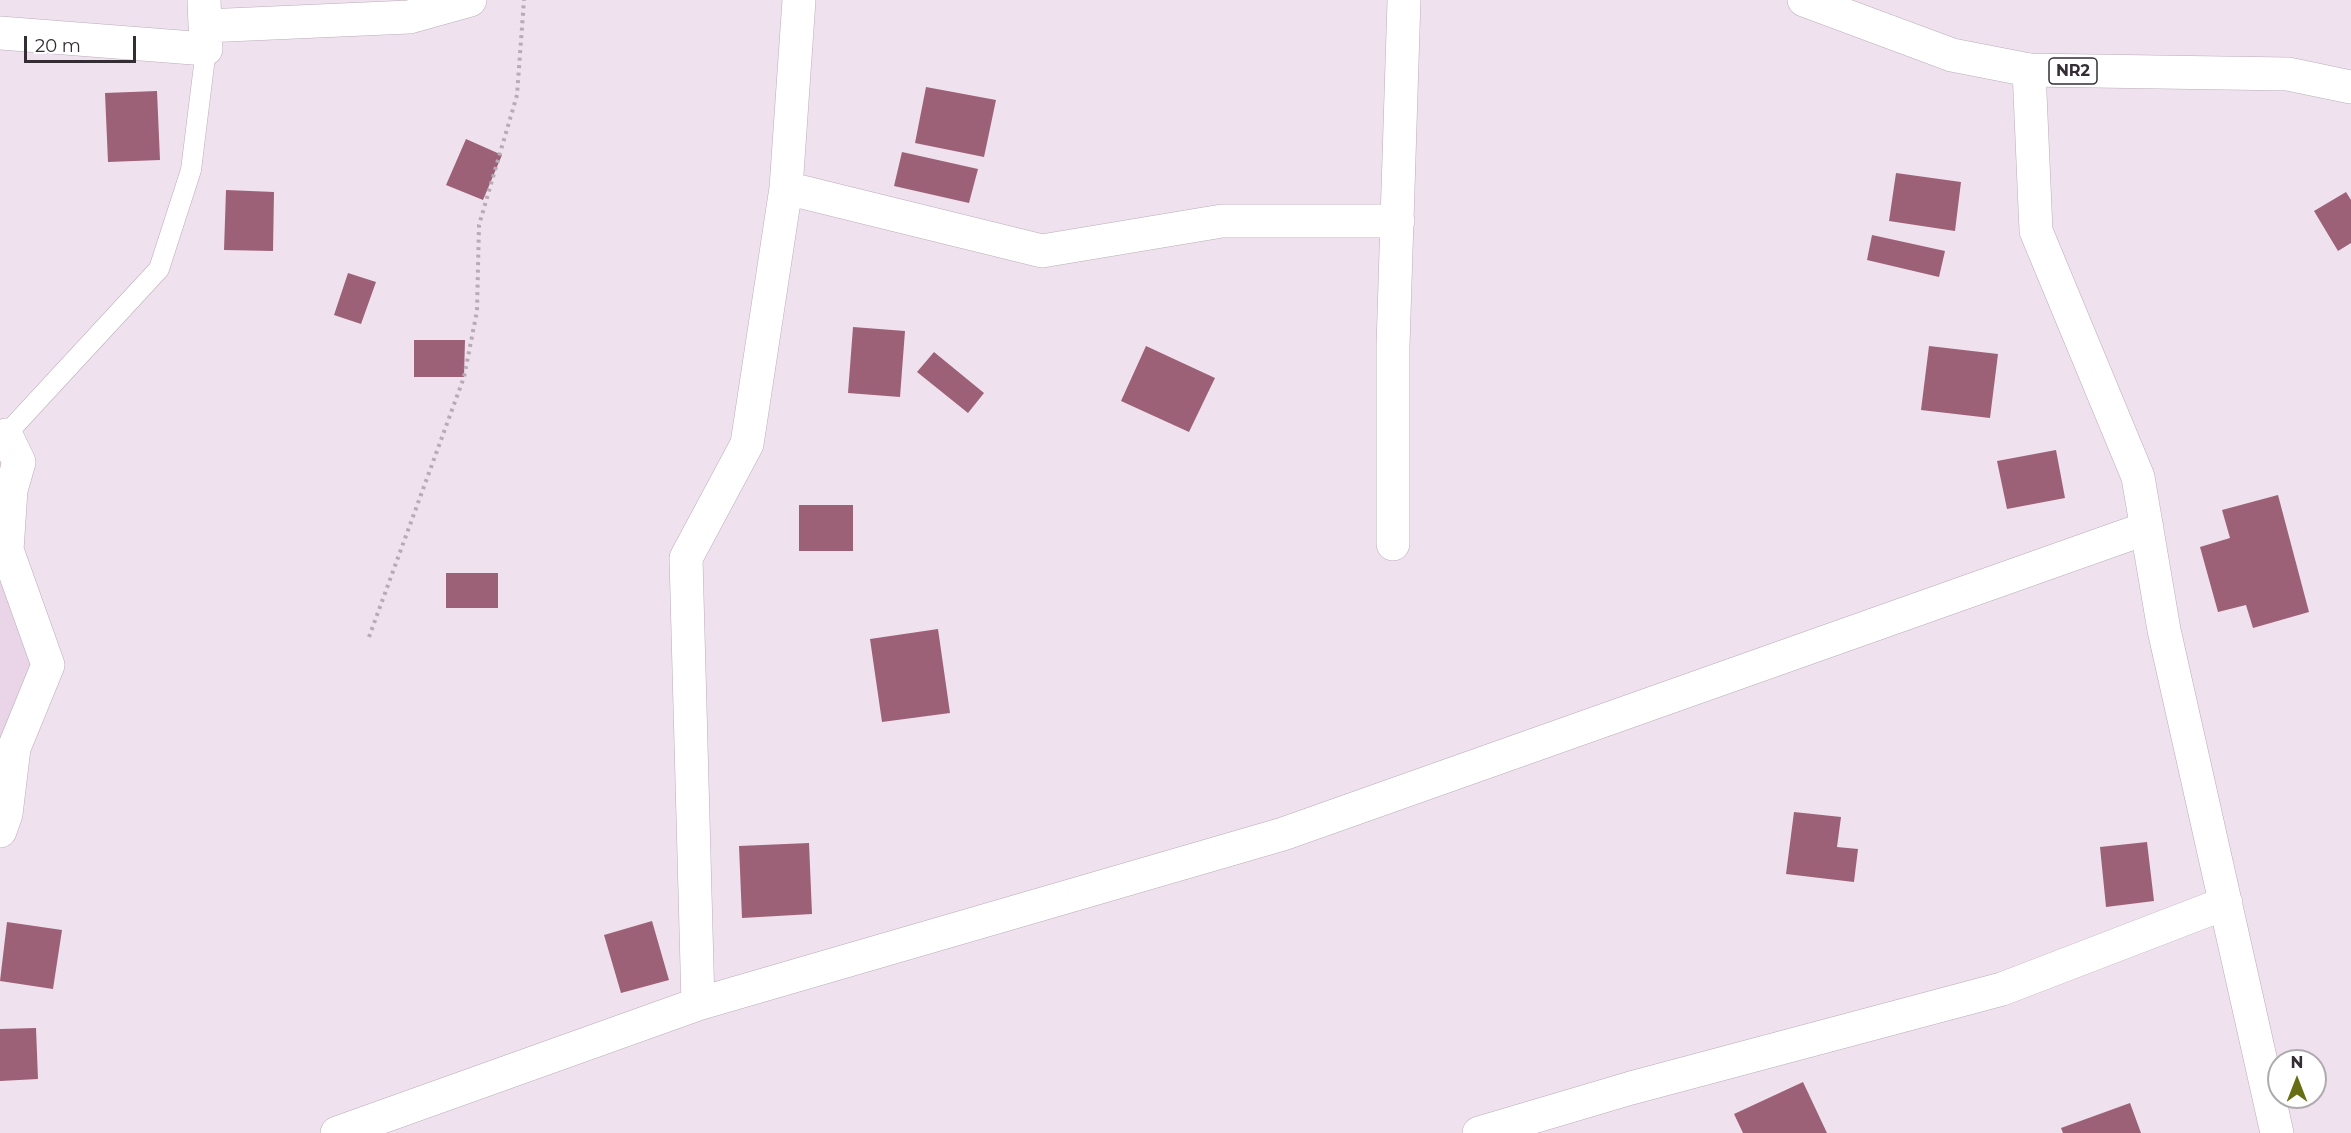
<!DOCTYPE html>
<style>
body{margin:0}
#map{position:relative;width:2351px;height:1133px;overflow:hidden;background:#f0e1ef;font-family:Montserrat,sans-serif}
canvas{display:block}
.north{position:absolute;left:2267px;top:1049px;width:60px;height:60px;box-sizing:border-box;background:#fff;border:2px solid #aeabae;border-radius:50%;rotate:0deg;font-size:16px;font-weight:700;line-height:24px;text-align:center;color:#342e34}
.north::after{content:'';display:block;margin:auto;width:21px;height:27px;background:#676d12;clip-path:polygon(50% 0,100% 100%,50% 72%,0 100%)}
.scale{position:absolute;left:24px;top:36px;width:112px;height:27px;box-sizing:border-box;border:3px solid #342e34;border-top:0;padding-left:8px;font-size:18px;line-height:21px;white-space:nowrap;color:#342e34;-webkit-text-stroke:4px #fff;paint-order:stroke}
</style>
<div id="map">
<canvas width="2351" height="1133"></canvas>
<div class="north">N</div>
<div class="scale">20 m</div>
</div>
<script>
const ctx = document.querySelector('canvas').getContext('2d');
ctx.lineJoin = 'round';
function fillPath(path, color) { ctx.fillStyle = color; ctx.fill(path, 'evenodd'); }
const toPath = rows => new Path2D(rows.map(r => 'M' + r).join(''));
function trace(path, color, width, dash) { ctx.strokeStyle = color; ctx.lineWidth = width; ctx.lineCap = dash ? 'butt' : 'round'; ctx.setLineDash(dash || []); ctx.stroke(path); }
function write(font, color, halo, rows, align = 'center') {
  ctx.font = font + ' Montserrat,sans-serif'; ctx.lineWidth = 6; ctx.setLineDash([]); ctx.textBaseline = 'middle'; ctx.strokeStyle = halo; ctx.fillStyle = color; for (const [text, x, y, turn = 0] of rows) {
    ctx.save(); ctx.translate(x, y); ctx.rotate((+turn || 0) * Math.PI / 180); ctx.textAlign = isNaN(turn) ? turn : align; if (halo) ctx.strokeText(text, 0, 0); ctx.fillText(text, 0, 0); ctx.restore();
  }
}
fillPath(toPath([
 [0,449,40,663,0,817]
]), '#e9d4e8');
fillPath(toPath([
 [926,87,996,100,984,157,915,143],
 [157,91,160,160,108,162,105,93],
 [466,139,502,155,483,200,446,185],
 [902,152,978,169,969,203,894,186],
 [1896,173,1961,182,1955,231,1889,221],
 [226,190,274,192,273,251,224,250],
 [2346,192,2351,200,2351,243,2338,251,2314,211],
 [1872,235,1945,251,1939,277,1867,260],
 [348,273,376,282,361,324,334,315],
 [853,327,905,331,900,397,848,393],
 [414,340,465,340,464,377,414,377],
 [1146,346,1215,378,1189,432,1121,401],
 [1929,346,1998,354,1990,418,1921,410],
 [934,352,984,393,968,413,917,372],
 [2056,450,2065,498,2007,509,1997,461],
 [2278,495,2309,612,2253,628,2246,605,2218,612,2200,547,2230,538,2222,510],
 [799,505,853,505,853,551,799,551],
 [446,573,498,573,498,608,446,608],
 [938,629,950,713,882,722,870,639],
 [1794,812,1841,817,1837,847,1858,849,1854,882,1786,874],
 [2147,842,2154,901,2106,907,2100,847],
 [809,843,812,914,742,918,739,846],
 [652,921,669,980,621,993,604,935],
 [7,922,62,930,53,989,0,981],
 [36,1028,38,1079,0,1081,0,1029],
 [1803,1082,1827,1133,1743,1133,1734,1114],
 [2130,1103,2141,1133,2063,1133,2061,1128]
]), '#9c6176');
const service = toPath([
 [0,441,159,269,191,170,206,49]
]);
const minor = toPath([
 [205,26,409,17,470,0],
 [0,33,206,49,204,0],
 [2029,70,2036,231,2138,477,2164,630,2277,1133],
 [786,188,1042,251,1222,221,1398,221],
 [1393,544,1393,346,1404,0],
 [0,831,6,814,14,748,48,665,7,550,11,490,19,462,6,435],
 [698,1004,686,558,747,444,786,188,799,0],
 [337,1133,698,1004,1283,834,2147,528],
 [1479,1133,1631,1088,2002,989,2226,903]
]);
const trunk = toPath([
 [1804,0,1952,55,2029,70,2288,74,2351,87]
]);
trace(service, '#baacb9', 21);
trace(minor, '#baacb9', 34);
trace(trunk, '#baacb9', 34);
trace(toPath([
 [369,637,464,377,477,311,479,225,517,95,524,0]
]), '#b7abb6', 4, [3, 4.5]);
trace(service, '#fff', 20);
trace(minor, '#fff', 33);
trace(trunk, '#fff', 33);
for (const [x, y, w] of [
 [2073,71,48]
]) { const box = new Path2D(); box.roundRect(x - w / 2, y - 13, w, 26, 4.5); ctx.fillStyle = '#fff'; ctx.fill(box); trace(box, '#342e34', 1.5); }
write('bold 16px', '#342e34', null, [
 ["NR2",2073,71]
]);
</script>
